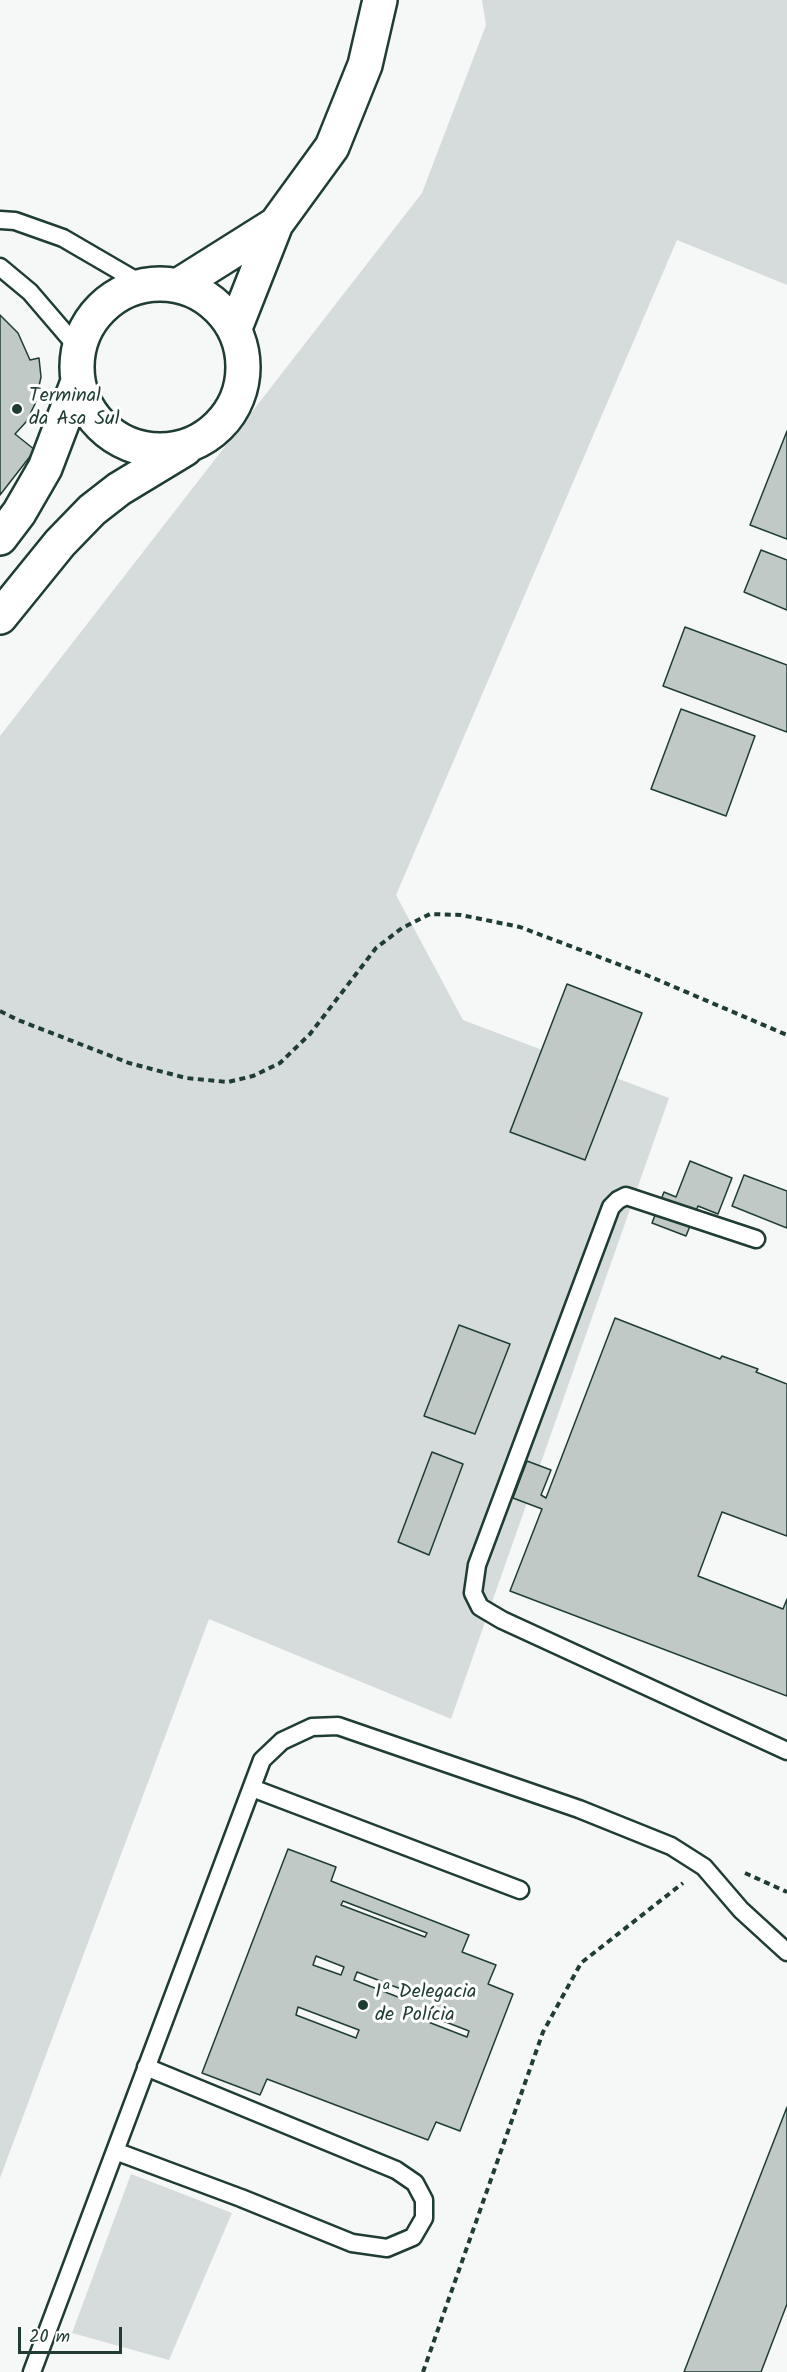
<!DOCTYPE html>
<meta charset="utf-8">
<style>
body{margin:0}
#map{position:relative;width:787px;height:2372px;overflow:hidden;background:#f6f7f7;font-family:Kalam,sans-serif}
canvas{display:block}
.scale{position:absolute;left:18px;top:2327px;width:104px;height:27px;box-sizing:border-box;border:3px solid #1f3d34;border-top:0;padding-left:8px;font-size:18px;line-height:21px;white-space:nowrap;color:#1f3d34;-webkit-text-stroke:4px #fff;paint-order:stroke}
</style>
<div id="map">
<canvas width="787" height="2372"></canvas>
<div class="scale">20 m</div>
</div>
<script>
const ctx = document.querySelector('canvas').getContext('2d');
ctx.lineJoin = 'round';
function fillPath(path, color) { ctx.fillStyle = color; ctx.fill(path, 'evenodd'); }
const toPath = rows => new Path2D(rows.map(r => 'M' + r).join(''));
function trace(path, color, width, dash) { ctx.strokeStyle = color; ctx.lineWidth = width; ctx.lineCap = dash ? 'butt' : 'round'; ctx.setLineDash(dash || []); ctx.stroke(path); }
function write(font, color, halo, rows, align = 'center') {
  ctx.font = font + ' Kalam,sans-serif'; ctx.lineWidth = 6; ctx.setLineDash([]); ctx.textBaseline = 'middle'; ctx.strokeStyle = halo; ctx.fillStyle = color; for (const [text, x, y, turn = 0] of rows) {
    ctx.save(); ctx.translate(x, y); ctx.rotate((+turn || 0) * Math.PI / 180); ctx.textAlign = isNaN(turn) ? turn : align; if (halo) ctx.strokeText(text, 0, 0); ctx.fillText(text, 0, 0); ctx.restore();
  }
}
fillPath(toPath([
 [482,0,787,0,787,285,677,240,396,895,463,1020,669,1098,451,1719,209,1619,0,2178,0,736,422,193,486,25],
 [131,2174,232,2213,169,2360,72,2333]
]), '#d6dcdb');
const building = toPath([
 [0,315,18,333,30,360,39,358,41,377,35,404,26,422,15,434,35,450,0,495,0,315],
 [787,431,787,539,750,525,787,431],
 [761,550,787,560,787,610,744,592,761,550],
 [685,627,787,665,787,732,663,686,685,627],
 [681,709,755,736,726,816,651,789,681,709],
 [567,984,642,1013,585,1160,510,1132,567,984],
 [690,1161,732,1178,718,1214,698,1206,686,1236,652,1223,664,1192,676,1197,690,1161],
 [744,1175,787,1191,787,1228,732,1206,744,1175],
 [615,1318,720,1359,722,1356,758,1369,756,1372,787,1384,787,1536,722,1512,698,1576,783,1609,787,1599,787,1696,510,1591,542,1509,513,1498,527,1461,551,1470,541,1495,546,1498,615,1318],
 [459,1325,510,1344,475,1434,424,1416,459,1325],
 [432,1452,463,1464,429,1555,398,1542,432,1452],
 [288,1849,336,1867,331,1881,469,1935,462,1952,496,1965,488,1984,513,1994,460,2131,436,2122,428,2140,267,2079,260,2095,202,2073,288,1849],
 [343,1901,427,1933,425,1937,341,1905,343,1901],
 [316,1956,344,1967,341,1975,313,1965,316,1956],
 [357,1972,401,1989,398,1997,354,1980,357,1972],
 [298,2007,359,2030,356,2038,296,2015,298,2007],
 [407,2007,469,2031,467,2037,405,2013,407,2007],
 [787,2107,787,2304,761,2372,684,2372,787,2107]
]);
fillPath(building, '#c0c9c6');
trace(building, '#1f3d34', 1.5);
const lane = toPath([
 [0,220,15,221,63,238,142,284],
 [0,267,30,292,78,348],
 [756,1239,626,1196,618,1200,611,1207,477,1565,473,1593,480,1607,502,1620,787,1751],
 [252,1788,520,1890],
 [115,2151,241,2198,352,2243,387,2248,413,2237,424,2218,424,2200,415,2183,396,2170,146,2067],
 [32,2372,262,1760,282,1741,312,1727,338,1726,579,1809,671,1846,704,1867,741,1910,787,1952]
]);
const secondary = toPath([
 '77 367a83 83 0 1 1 166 0a83 83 0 1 1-166 0Z',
 [179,285,276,224],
 [235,328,276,224,332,147,365,65,380,0],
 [0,538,19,513,45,468,77,384],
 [0,617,60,543,92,510,119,489,185,449]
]);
trace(lane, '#1f3d34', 21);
trace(secondary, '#1f3d34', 38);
trace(toPath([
 [0,1011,18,1020,129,1063,186,1078,228,1082,253,1076,280,1063,310,1034,376,948,402,928,430,914,461,915,520,927,644,974,787,1035],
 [745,1873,787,1892],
 [423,2372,543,2032,581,1963,683,1883]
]), '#1f3d34', 4, [6, 4.5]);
trace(lane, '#fff', 16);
trace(secondary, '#fff', 33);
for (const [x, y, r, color] of [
 [17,409,6,"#1f3d34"],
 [363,2005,6,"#1f3d34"]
]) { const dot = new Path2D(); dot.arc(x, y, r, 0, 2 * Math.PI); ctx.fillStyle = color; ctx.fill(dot); trace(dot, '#fff', 2); }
write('20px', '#1f3d34', '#fff', [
 ["Terminal",29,398],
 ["da Asa Sul",29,421],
 ["1ª Delegacia",375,1994],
 ["de Polícia",375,2017]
], 'left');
</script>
